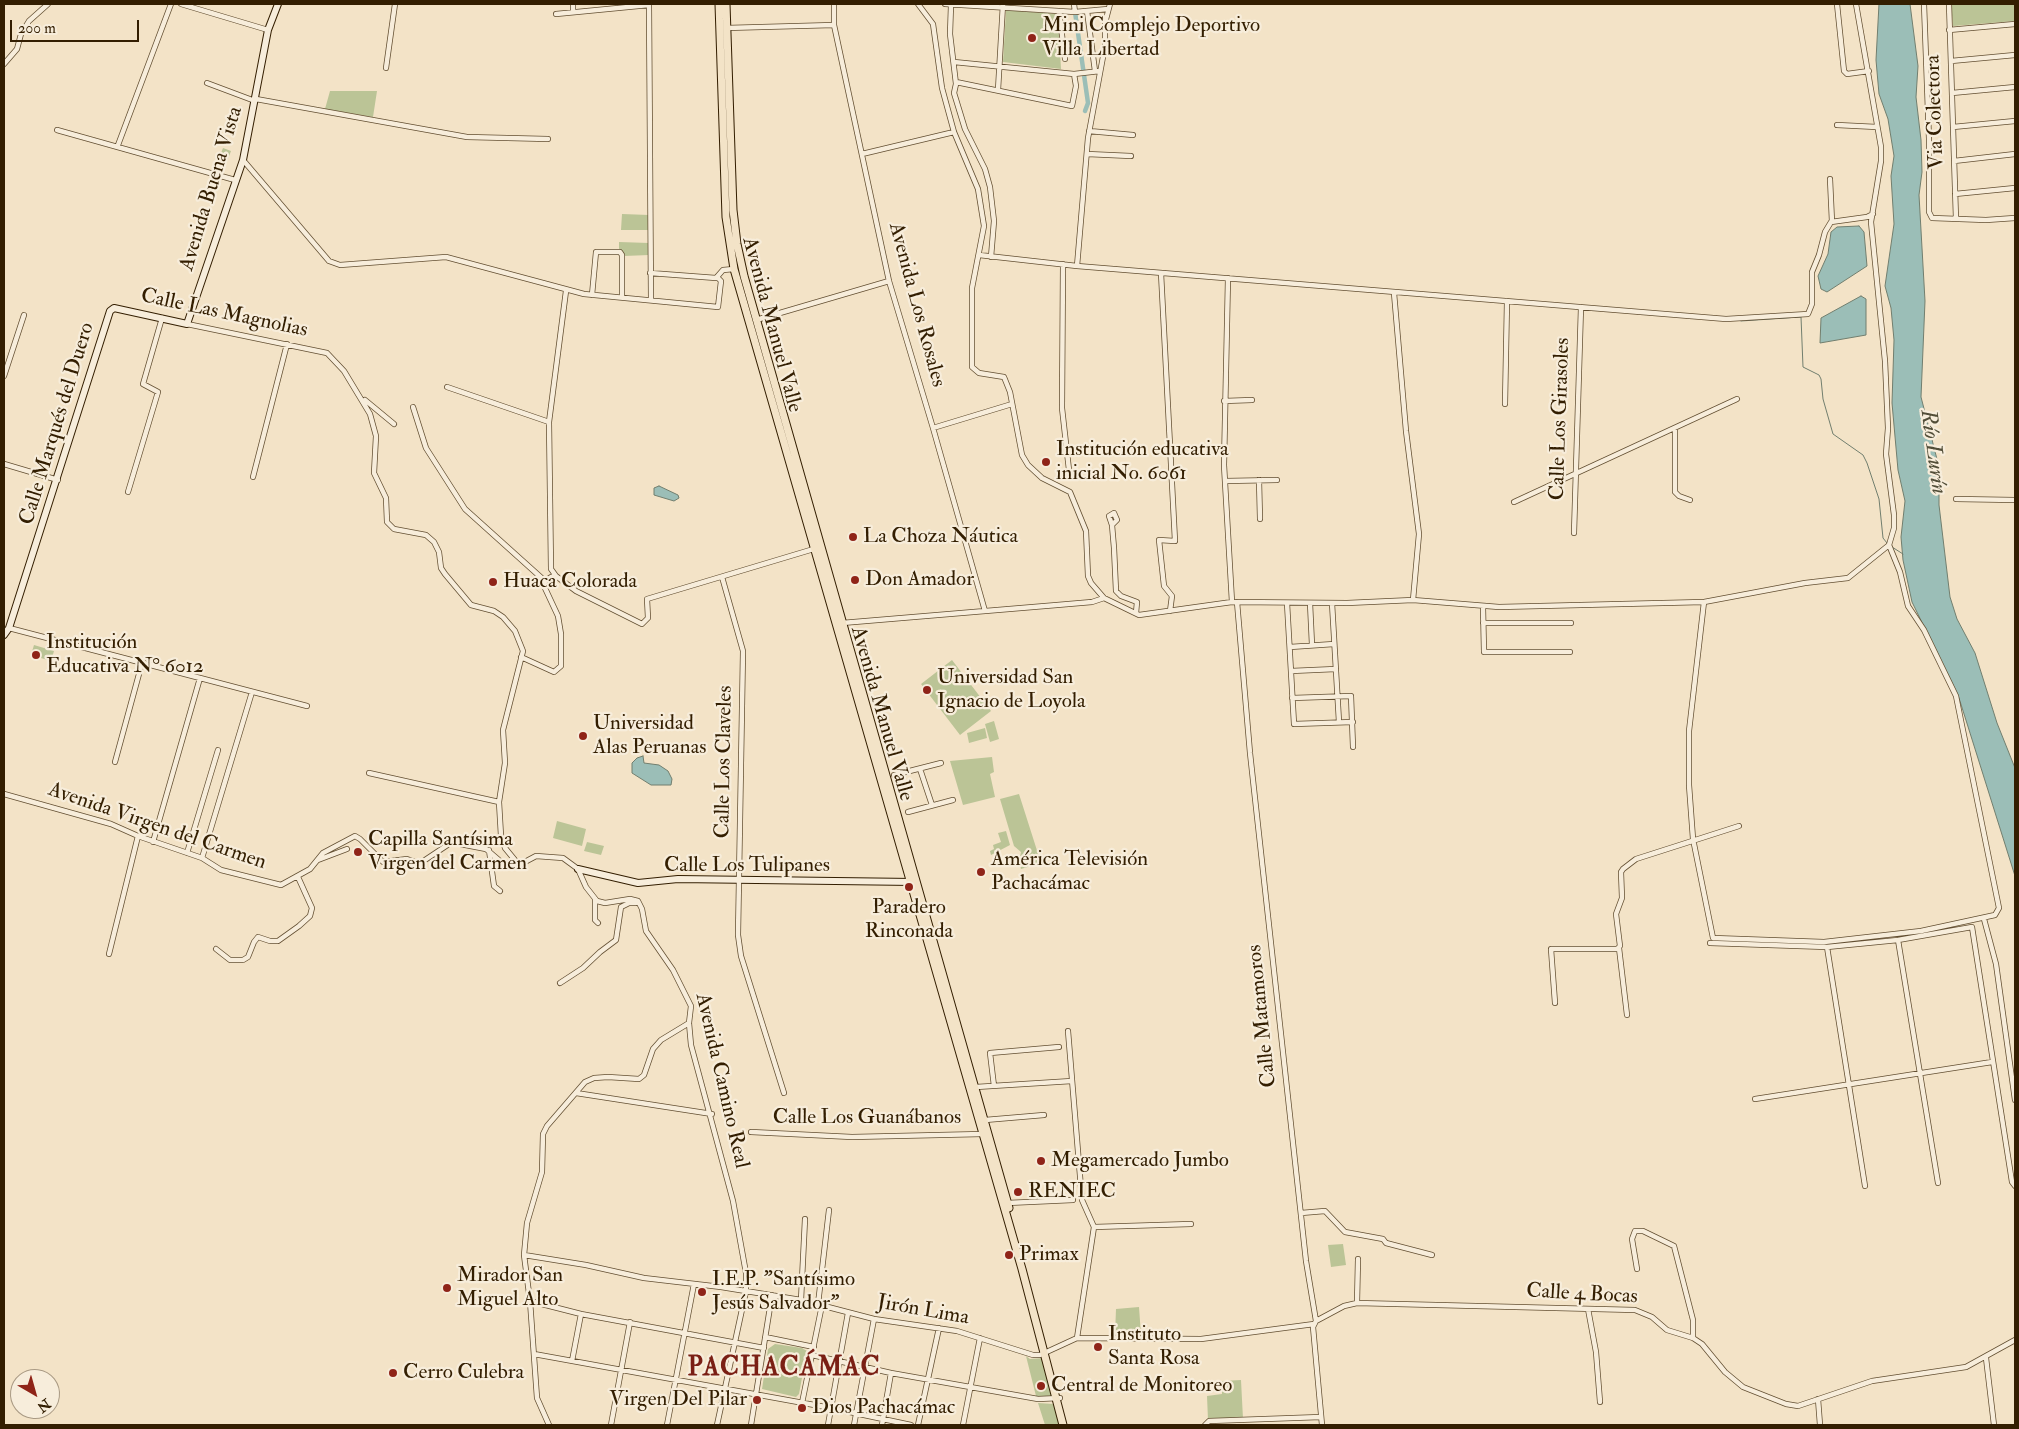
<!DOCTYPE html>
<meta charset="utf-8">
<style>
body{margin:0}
#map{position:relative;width:2019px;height:1429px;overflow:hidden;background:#f3e3c7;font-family:"IM FELL Double Pica",serif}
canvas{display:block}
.frame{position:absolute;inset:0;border:5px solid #331e01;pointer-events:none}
.north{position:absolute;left:10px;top:1369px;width:50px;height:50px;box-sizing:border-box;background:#f7eddb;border:1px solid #a99a84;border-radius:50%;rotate:142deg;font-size:14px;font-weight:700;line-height:20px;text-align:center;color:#331e01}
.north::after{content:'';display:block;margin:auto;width:18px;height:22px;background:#8f2418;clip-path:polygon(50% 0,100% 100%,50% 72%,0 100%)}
.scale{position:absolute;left:10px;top:20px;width:129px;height:22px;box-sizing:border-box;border:2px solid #331e01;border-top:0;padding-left:6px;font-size:15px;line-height:18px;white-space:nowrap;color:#331e01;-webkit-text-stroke:4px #f7eddb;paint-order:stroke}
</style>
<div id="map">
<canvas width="2019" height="1429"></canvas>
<div class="frame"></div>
<div class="north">N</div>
<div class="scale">200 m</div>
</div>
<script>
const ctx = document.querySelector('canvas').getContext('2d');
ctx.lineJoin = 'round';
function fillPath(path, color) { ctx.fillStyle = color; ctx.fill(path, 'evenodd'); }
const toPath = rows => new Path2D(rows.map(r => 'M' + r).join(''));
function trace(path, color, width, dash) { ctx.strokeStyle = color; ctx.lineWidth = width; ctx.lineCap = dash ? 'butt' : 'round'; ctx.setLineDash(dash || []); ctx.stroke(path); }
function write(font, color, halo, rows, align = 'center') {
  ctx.font = font + ' "IM FELL Double Pica",serif'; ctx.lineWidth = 4.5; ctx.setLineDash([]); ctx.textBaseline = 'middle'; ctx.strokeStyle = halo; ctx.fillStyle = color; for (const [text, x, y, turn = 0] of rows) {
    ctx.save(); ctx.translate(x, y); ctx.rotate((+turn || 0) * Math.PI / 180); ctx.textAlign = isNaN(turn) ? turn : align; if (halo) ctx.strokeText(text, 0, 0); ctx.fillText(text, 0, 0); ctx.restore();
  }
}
fillPath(toPath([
 [1951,4,2015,4,2015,21,1953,26],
 [1006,10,1058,14,1061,69,1003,62],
 [330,91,377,91,373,117,325,109],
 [223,148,231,151,224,169,216,166],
 [622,214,649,215,649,230,621,230],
 [619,242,649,243,649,255,624,256,619,252],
 [34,645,54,651,51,661,31,655],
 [952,660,991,711,960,735,921,684],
 [994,721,999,739,990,742,985,724],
 [985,728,987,738,969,743,967,733],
 [992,757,994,772,990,774,995,797,963,805,950,761],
 [1019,794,1041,863,1021,869,1019,862,1021,852,1014,846,1000,799],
 [557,821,586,829,582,846,553,838],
 [1006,831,1010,845,991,855,990,851,994,849,993,845,1001,842,998,833],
 [587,842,604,846,601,855,584,851],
 [1343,1244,1346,1265,1331,1267,1328,1245],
 [1139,1307,1141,1335,1115,1335,1116,1309],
 [775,1344,802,1348,807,1351,799,1394,796,1397,762,1389,768,1349],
 [1026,1356,1030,1359,1043,1358,1052,1395,1050,1397,1036,1396],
 [1241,1380,1243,1419,1208,1420,1207,1396,1222,1394,1222,1381],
 [1038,1403,1054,1404,1062,1425,1045,1425]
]), '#bbc496');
const water = toPath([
 [1879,4,1910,4,1918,66,1916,97,1921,140,1922,172,1919,195,1925,301,1921,397,1939,467,1939,505,1950,597,1957,619,1975,653,1997,723,2015,768,2015,876,1959,698,1912,602,1903,560,1901,537,1905,501,1898,470,1892,403,1894,340,1891,308,1885,286,1894,224,1891,176,1894,156,1888,119,1879,94,1876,60,1879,4],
 [1859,226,1864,232,1867,266,1827,292,1821,289,1818,276,1828,254,1831,232,1837,227,1859,226],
 [1861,296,1866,299,1866,335,1820,343,1821,318,1861,296],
 [659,486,678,495,679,498,674,501,654,495,654,488,659,486],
 [643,756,644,763,659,765,668,771,672,779,671,785,651,785,632,773,632,763,637,758,643,756]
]);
fillPath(water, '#9bbeb7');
trace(water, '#717e6e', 1);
trace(toPath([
 [1741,321,1801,317,1803,367,1819,375,1821,379,1823,399,1833,434,1863,455,1867,463,1879,499,1883,538,1887,543],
 [1892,547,1903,554]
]), '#717e6e', 1);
trace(toPath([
 [1075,12,1088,103,1085,111]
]), '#9bbeb7', 4.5);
const street = toPath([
 [181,4,268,30],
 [573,4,573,12],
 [649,4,651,300],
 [834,4,834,25,889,281,933,428,985,611],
 [918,4,933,24,942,88,954,132,978,189,984,226,972,288,972,367,979,373,1004,377,1010,392,1022,455,1028,465,1042,478,1070,492,1086,531,1088,576,1091,583,1104,598,1139,615,1232,602,1347,603,1413,600,1499,607,1704,602,1805,583,1848,578,1889,545],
 [945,4,1075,12,1108,9],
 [1074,4,1075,12],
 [1837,4,1844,71,1847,74,1869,71],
 [1924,4,1929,139,1929,212,1932,218,1986,220,2015,218],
 [1949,4,1956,219],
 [951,5,950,34,956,84,954,93,965,129,985,169,990,187,994,221,991,257],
 [1059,11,1065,59],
 [1087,11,1095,71],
 [556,14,649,5],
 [726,28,834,25],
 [1949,30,2015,24],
 [1951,61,2015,55],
 [954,62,1074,74,1100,71],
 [4,64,17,49,21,34,29,21,48,4],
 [386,68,395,4],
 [956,82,1072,106,1076,86,1074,74],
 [207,83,255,101],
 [998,90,1003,4],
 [1952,93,2015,87],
 [256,99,467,137,548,139],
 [1837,125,1877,127],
 [1953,127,2015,121],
 [57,130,235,180],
 [1089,131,1133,135],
 [118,145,171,4],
 [862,154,954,132],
 [1087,154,1131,156],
 [243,160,329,261,340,265,446,257,584,294,718,307,721,281,718,278],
 [1954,161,2015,154],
 [1830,179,1832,222],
 [1955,194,2015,188],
 [979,255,1077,266,1726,319,1808,314,1812,304,1812,272,1819,255,1825,232,1831,222,1867,217,1873,214],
 [1063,264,1062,408,1069,470],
 [1077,266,1088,138,1105,46,1105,23,1110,4],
 [650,273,716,278,723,270,734,269],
 [1161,273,1175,541,1159,540,1164,586,1172,596,1170,611],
 [1228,278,1224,465,1232,602],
 [1394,293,1406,431,1419,534,1413,600],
 [592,295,596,252,620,252,622,255,622,297],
 [756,320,889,281],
 [187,324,327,353,344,371,370,414,376,436,374,473,386,498,387,522,394,529,426,535,434,542,439,552,441,568,445,574,471,605,494,611,503,617,515,631,523,651,503,730,505,763,499,802,501,836,505,848,519,865],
 [4,376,24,315],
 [447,387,549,422],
 [365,400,394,424],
 [1224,401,1252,400],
 [1505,404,1507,301],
 [413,407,426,448,465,509,545,581],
 [933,428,1012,404],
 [1675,428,1675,492,1679,496,1690,500],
 [4,464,58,480],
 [253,477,287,344],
 [1259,480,1260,519],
 [1225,481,1277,480],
 [128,492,158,392,143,384,162,318],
 [1956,499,2015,500],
 [1514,502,1737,399],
 [1112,525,1117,520,1114,513,1109,516,1112,525,1114,548,1116,591,1121,596,1137,602,1136,613],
 [1574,533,1581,307],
 [556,576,551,569,549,422,566,291],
 [722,577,743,651,738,935,741,956,784,1093],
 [1237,602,1250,753,1306,1261,1316,1321,1313,1327,1322,1425],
 [1704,602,1689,731,1689,785,1693,839,1713,938,1824,942,1921,931,1995,915,1999,908,1956,696,1924,630,1908,606,1900,572,1889,545,1894,528,1894,515,1886,454,1888,428,1885,361,1871,222,1881,161,1881,147,1856,4],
 [1287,603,1294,724,1353,722],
 [1310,603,1312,645],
 [1332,603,1339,722],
 [1483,607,1484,652,1570,652],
 [842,623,1057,605,1092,602,1104,598],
 [1483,623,1571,623],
 [9,628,307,706],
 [1290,647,1334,644],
 [521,657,554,672,561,666,561,634,558,616,544,586,545,581,551,577,556,576,576,591,642,624,648,618,647,599,817,548],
 [1291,671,1336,669],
 [1292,698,1351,696,1353,747],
 [115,762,142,663],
 [920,769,932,805],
 [369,773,499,802],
 [894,775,941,763],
 [4,794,111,824,138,836,202,858,221,870,281,885,310,869,323,853,355,836,360,839,383,862,407,859,415,862,422,862,449,844,455,843,486,849,500,861,511,865,521,864,536,856,563,858,578,869,586,887,597,901,605,903,630,899,638,901,642,909,646,931,673,970,691,1006,689,1023,691,1045,733,1201,746,1273,746,1291,717,1425],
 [908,812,953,800],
 [153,842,200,678],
 [489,850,494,886,500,891],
 [187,853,218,750],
 [202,858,252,692],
 [318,860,347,849],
 [595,899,595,920,598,923],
 [1984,919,1996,964,2015,1100],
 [1898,940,1938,1183],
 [1710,943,1827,947,1898,940,1972,927,2012,1182,2015,1186],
 [1827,947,1865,1186],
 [1619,948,1627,1015],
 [216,949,230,960,243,960,248,957,254,942,258,937,270,941,278,941,299,926,310,916,312,908,298,877],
 [109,954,138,836],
 [560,983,583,968,600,952,616,940,621,907,629,903,636,903],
 [1555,1003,1551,949,1617,949,1620,946,1616,914,1622,898,1621,872,1623,869,1636,859,1739,826],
 [1068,1031,1082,1200,1094,1227,1077,1338],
 [994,1086,990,1053,1059,1047],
 [976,1087,1072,1081],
 [576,1093,712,1114],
 [1755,1099,1992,1062],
 [985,1120,1044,1115],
 [751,1132,852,1137,983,1134],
 [1007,1203,1073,1200],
 [1301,1213,1325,1211,1345,1232,1383,1239,1386,1243,1432,1255],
 [1094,1227,1191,1224],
 [524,1255,586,1265,644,1278,721,1287,801,1300,874,1319,957,1331,1033,1355,1040,1355,1077,1338,1201,1339,1314,1324],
 [1637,1269,1632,1239,1635,1231,1643,1231,1674,1246,1693,1320,1693,1338],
 [801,1300,805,1219],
 [530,1301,581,1314,764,1348],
 [1357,1303,1358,1259],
 [818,1304,829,1210],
 [1588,1309,1596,1352,1600,1402],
 [1316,1321,1344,1306,1357,1303,1635,1310,1652,1317,1667,1330,1693,1338,1702,1344,1725,1372,1743,1387,1786,1404,1798,1406,1872,1381,1966,1367,2015,1340],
 [765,1337,814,1347],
 [534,1354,831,1408,911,1425],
 [812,1355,891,1373,1038,1399,1060,1398],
 [1986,1358,1994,1425],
 [572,1361,581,1314],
 [1818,1399,1820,1425],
 [802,1403,822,1305],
 [549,1425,537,1398,530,1301,524,1255,527,1223,542,1172,543,1134,547,1126,585,1082,594,1078,608,1077,639,1079,644,1075,653,1049,661,1040,689,1023],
 [611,1425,630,1322],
 [667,1425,694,1284],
 [751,1425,772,1295],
 [828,1425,848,1313],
 [854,1425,874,1319],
 [882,1425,891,1373],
 [918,1425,939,1328],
 [963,1425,980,1338],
 [1205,1425,1209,1421,1321,1417]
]);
const secondary = toPath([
 [4,635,9,628,110,311,114,308,187,324,243,160,268,30,278,4],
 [578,869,638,883,678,879,914,882]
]);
const primary = toPath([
 [719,4,726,217,734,269,1022,1269,1063,1425],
 [726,4,733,210,737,244,744,276,1009,1208]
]);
trace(street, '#634f32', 6);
trace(secondary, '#331e01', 8);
trace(primary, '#331e01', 9);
trace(street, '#f7eddb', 4.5);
trace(secondary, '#f7eddb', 6);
trace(primary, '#f3e3c7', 7);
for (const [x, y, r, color] of [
 [1032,38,5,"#8f2418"],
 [1046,462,5,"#8f2418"],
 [853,537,5,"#8f2418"],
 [855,580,5,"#8f2418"],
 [493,582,5,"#8f2418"],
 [36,655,5,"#8f2418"],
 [927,690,5,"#8f2418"],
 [583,736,5,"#8f2418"],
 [358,852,5,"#8f2418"],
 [981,872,5,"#8f2418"],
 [909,887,5,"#8f2418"],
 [1041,1161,5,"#8f2418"],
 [1018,1192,5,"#8f2418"],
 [1009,1255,5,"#8f2418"],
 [447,1288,5,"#8f2418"],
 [702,1292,5,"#8f2418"],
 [1098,1347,5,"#8f2418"],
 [393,1373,5,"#8f2418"],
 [1041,1386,5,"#8f2418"],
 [757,1400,5,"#8f2418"],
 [802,1408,5,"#8f2418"]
]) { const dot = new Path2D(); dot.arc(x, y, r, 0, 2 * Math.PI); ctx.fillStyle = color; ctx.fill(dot); trace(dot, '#f7eddb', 2); }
write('21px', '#331e01', '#f7eddb', [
 ["Mini Complejo Deportivo",1042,26],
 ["Villa Libertad",1042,50],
 ["Institución educativa",1056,450],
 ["inicial No. 6061",1056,474],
 ["La Choza Náutica",863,537],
 ["Don Amador",865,580],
 ["Huaca Colorada",503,582],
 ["Institución",46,643],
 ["Educativa N° 6012",46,667],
 ["Universidad San",937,678],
 ["Ignacio de Loyola",937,702],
 ["Universidad",593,724],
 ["Alas Peruanas",593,748],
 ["Capilla Santísima",368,840],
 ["Virgen del Carmen",368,864],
 ["América Televisión",991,860],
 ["Pachacámac",991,884],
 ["Paradero",909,908,"center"],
 ["Rinconada",909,932,"center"],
 ["Megamercado Jumbo",1051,1161],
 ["RENIEC",1028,1192],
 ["Primax",1019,1255],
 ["Mirador San",457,1276],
 ["Miguel Alto",457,1300],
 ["I.E.P. \"Santísimo",712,1280],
 ["Jesús Salvador\"",712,1304],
 ["Instituto",1108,1335],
 ["Santa Rosa",1108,1359],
 ["Cerro Culebra",403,1373],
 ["Central de Monitoreo",1051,1386],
 ["Virgen Del Pilar",747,1400,"right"],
 ["Dios Pachacámac",812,1408]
], 'left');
write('21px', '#331e01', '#f7eddb', [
 ["Via Colectora",1936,112,-92],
 ["Avenida Buena Vista",212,189,-73],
 ["Avenida Los Rosales",916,305,75],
 ["Calle Las Magnolias",224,314,12],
 ["Avenida Manuel Valle",771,325,75],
 ["Calle Los Girasoles",1561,419,-88],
 ["Calle Marqués del Duero",58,424,-73],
 ["Avenida Manuel Valle",881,714,74],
 ["Calle Los Claveles",725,762,-89],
 ["Avenida Virgen del Carmen",157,827,19],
 ["Calle Los Tulipanes",747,866],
 ["Calle Matamoros",1263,1016,-96],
 ["Avenida Camino Real",721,1081,77],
 ["Calle Los Guanábanos",867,1118],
 ["Calle 4 Bocas",1582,1295,3],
 ["Jirón Lima",923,1311,10]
]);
write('italic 22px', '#524e38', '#f7eddb', [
 ["Río Lurín",1932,452,82]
]);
ctx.letterSpacing = '1px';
write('bold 26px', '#7a1f14', '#f7eddb', [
 ["PACHACÁMAC",784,1369]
]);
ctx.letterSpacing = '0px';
</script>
